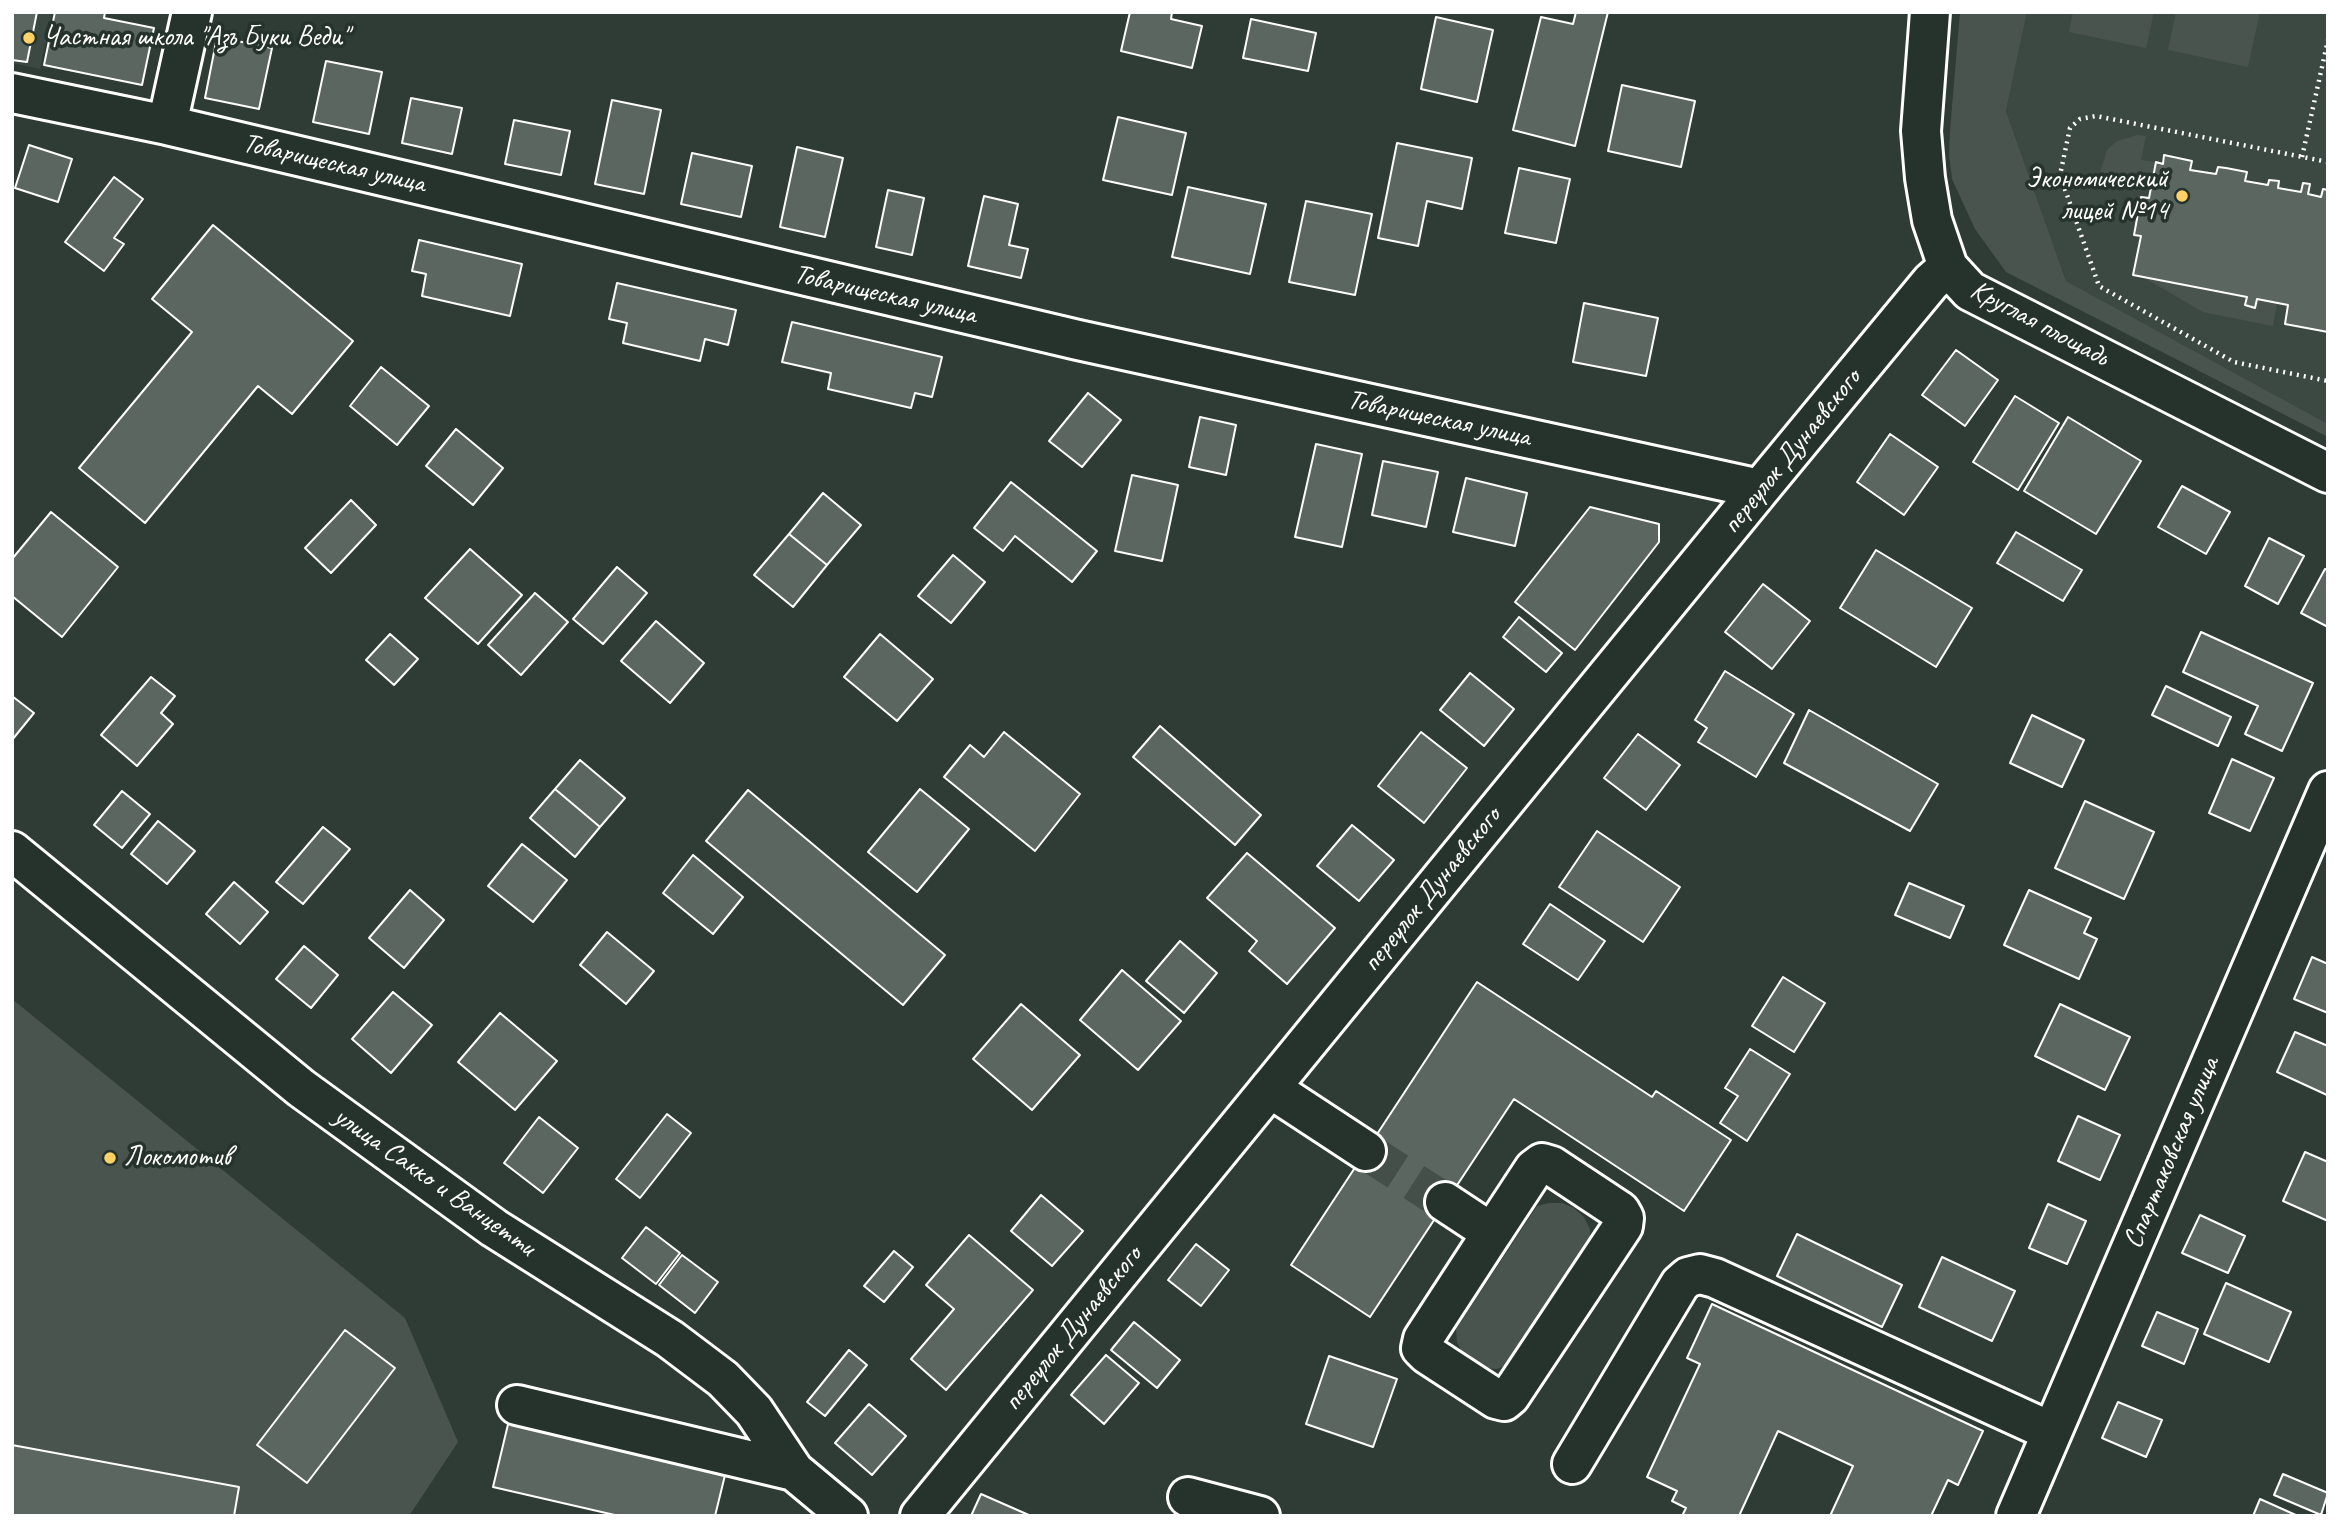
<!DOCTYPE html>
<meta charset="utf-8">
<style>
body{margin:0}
#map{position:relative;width:2340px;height:1528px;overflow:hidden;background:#2f3b35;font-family:Caveat,sans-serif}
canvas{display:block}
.frame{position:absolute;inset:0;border:14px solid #fff;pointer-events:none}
</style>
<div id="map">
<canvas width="2340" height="1528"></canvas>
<div class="frame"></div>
</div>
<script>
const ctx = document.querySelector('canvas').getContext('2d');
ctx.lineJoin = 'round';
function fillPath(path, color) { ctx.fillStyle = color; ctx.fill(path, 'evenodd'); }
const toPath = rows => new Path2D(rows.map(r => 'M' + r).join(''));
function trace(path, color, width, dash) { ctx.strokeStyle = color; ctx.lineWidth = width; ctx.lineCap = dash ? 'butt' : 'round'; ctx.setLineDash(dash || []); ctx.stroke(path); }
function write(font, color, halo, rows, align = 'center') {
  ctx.font = font + ' Caveat,sans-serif'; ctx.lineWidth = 7; ctx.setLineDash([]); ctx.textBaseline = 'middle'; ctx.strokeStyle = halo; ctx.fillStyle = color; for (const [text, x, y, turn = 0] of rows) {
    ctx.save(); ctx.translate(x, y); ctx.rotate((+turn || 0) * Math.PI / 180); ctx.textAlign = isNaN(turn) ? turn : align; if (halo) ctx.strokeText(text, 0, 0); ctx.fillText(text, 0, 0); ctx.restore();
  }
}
fillPath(toPath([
 [12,12,52,12,40,69,12,63],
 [2027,12,2328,12,2328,424,2066,281,2006,111]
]), '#3c4842');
fillPath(toPath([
 [1960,12,2027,12,2006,111,2066,281,2328,424,2328,437,2006,272,1975,229,1952,179,1949,155,1950,130],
 [2073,12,2154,12,2146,48,2069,32],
 [2176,12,2260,12,2248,67,2168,50],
 [2137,135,2146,136,2141,160,2156,162,2152,182,2100,172,2107,150,2117,141],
 [2143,277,2247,297,2245,305,2255,308,2257,299,2277,303,2273,326,2203,312],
 [12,999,405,1318,458,1442,409,1516,12,1516],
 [1549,1203,1562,1203,1574,1208,1584,1217,1590,1229,1590,1242,1509,1364,1497,1369,1484,1368,1463,1354,1457,1342,1456,1329,1537,1206]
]), '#4a544f');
const building = toPath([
 [12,12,37,12,27,62,12,60,12,12],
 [55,12,105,12,104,18,154,28,142,85,44,65,55,12],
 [1130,12,1172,12,1171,19,1202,26,1192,68,1121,51,1130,12],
 [1576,12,1608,12,1575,146,1513,130,1541,17,1573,24,1576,12],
 [1436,17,1493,30,1477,102,1421,89,1436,17],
 [1251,19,1316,33,1308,71,1243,58,1251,19],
 [217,37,272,48,259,109,205,98,217,37],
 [326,61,382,72,369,134,313,122,326,61],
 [1622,85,1695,101,1681,167,1608,151,1622,85],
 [411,98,462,108,452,154,402,143,411,98],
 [612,100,661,110,644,194,595,184,612,100],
 [1118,117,1186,133,1172,195,1103,180,1118,117],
 [514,120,570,131,561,175,505,164,514,120],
 [1397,143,1472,158,1462,209,1427,201,1418,246,1378,238,1397,143],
 [29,145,72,159,58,202,15,188,29,145],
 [797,147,843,158,825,237,780,227,797,147],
 [692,153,752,166,741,217,681,204,692,153],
 [2164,155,2192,161,2190,170,2216,174,2218,167,2226,168,2247,172,2245,181,2268,185,2269,180,2279,181,2278,188,2301,192,2303,183,2310,184,2308,194,2321,197,2323,189,2328,190,2328,332,2285,324,2288,305,2257,299,2255,308,2245,305,2247,297,2133,275,2141,236,2134,235,2141,197,2149,198,2156,162,2163,164,2164,155],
 [1519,168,1570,179,1556,243,1505,233,1519,168],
 [114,177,143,199,114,238,124,244,104,271,65,242,114,177],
 [1188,187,1266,204,1250,274,1172,257,1188,187],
 [888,190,924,198,912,255,876,247,888,190],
 [984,196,1018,204,1009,245,1028,249,1021,278,968,266,984,196],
 [1306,201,1372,214,1355,295,1289,282,1306,201],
 [213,225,353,341,292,414,258,386,145,523,79,468,192,332,152,299,213,225],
 [419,240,522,264,510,316,422,296,426,274,412,271,419,240],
 [617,283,736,310,728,345,705,339,700,361,623,343,627,323,609,319,617,283],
 [1584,303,1658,318,1646,376,1573,362,1584,303],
 [792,322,942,357,932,397,915,393,911,408,828,389,831,373,782,362,792,322],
 [1956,350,1998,380,1965,426,1922,395,1956,350],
 [381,367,429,406,397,445,350,406,381,367],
 [1088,393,1121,420,1082,467,1049,441,1088,393],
 [2015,396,2059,423,2018,490,1973,462,2015,396],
 [1200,417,1236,425,1226,475,1189,467,1200,417],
 [2068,417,2141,461,2096,534,2024,491,2068,417],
 [456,429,503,468,473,505,426,466,456,429],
 [1890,434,1938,467,1904,515,1857,482,1890,434],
 [1316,444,1362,454,1342,547,1295,537,1316,444],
 [1383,461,1438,472,1426,527,1372,515,1383,461],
 [1132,475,1178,485,1162,561,1115,551,1132,475],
 [1466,478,1527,493,1515,546,1453,532,1466,478],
 [1011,482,1097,551,1072,582,1015,536,1003,551,974,528,1011,482],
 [2182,486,2230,512,2206,554,2158,527,2182,486],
 [823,493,861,525,827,565,789,534,823,493],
 [351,500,376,525,331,573,305,548,351,500],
 [1590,507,1659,524,1659,542,1575,650,1515,602,1590,507],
 [51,512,118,567,62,637,12,596,12,559,51,512],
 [2016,532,2082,570,2063,601,1997,563,2016,532],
 [789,534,827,565,793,607,754,575,789,534],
 [2269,538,2304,556,2278,604,2245,586,2269,538],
 [470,549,522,595,478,644,425,598,470,549],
 [1876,550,1972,608,1936,667,1840,608,1876,550],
 [953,555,985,582,951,623,918,596,953,555],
 [617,567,647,593,603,644,573,619,617,567],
 [2325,569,2328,570,2328,627,2301,613,2325,569],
 [1763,584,1810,621,1772,669,1725,632,1763,584],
 [535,593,568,622,521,675,488,645,535,593],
 [1519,617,1562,653,1546,672,1503,637,1519,617],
 [656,621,704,663,670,703,621,661,656,621],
 [2201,632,2313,683,2282,751,2245,734,2258,706,2183,672,2201,632],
 [390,634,418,659,394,685,366,660,390,634],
 [880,634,933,679,897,721,844,677,880,634],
 [1725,671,1794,714,1756,777,1698,742,1707,728,1695,720,1725,671],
 [1470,673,1514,709,1484,746,1440,710,1470,673],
 [151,677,175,696,161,713,173,724,137,766,101,735,151,677],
 [2166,686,2231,717,2218,746,2152,715,2166,686],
 [12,696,34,713,12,740,12,696],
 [1809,710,1938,784,1910,831,1784,763,1809,710],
 [2032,715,2084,740,2062,787,2010,763,2032,715],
 [1160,726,1261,815,1235,845,1133,757,1160,726],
 [1004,732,1080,794,1035,851,944,777,970,745,984,757,1004,732],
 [1421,732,1467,768,1424,823,1378,786,1421,732],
 [1638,734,1680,765,1646,810,1604,778,1638,734],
 [2232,759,2274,778,2250,831,2209,813,2232,759],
 [580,760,625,798,600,827,555,789,580,760],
 [555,789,600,827,575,857,530,818,555,789],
 [920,789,969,829,917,892,868,852,920,789],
 [748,790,945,955,903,1005,706,841,748,790],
 [122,791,150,814,122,848,94,825,122,791],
 [2085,801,2154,832,2124,899,2055,868,2085,801],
 [158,821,195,851,167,884,131,854,158,821],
 [1352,825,1394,860,1359,901,1317,866,1352,825],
 [323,827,350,849,303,904,276,882,323,827],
 [1597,831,1680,887,1643,942,1559,887,1597,831],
 [522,844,567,880,533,922,488,886,522,844],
 [1247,853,1335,928,1287,984,1249,951,1257,941,1207,898,1247,853],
 [693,855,743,897,713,934,663,893,693,855],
 [234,882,268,912,240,944,206,914,234,882],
 [1909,883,1964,906,1950,938,1895,915,1909,883],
 [410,890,444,920,404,968,369,938,410,890],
 [2029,890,2091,918,2084,933,2097,939,2079,979,2004,945,2029,890],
 [1550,904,1605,941,1578,980,1523,944,1550,904],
 [607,932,654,971,626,1004,580,965,607,932],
 [1180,941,1217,973,1184,1013,1146,981,1180,941],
 [304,946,338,975,311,1008,276,979,304,946],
 [2312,957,2328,964,2328,1013,2294,999,2312,957],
 [1122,970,1181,1021,1138,1070,1080,1020,1122,970],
 [1783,977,1825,1003,1794,1052,1752,1026,1783,977],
 [1477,982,1652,1097,1656,1091,1731,1140,1684,1211,1514,1099,1370,1317,1291,1265,1477,982],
 [393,992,432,1025,391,1073,352,1039,393,992],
 [1021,1004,1080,1055,1032,1110,973,1059,1021,1004],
 [2060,1004,2130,1037,2105,1090,2035,1056,2060,1004],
 [500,1013,557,1061,515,1110,458,1062,500,1013],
 [2295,1032,2328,1046,2327,1095,2277,1072,2295,1032],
 [1750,1049,1790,1074,1747,1141,1720,1123,1738,1096,1725,1088,1750,1049],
 [667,1114,691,1133,640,1198,616,1179,667,1114],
 [2078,1116,2120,1135,2100,1180,2058,1161,2078,1116],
 [539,1117,578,1148,543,1193,504,1163,539,1117],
 [2305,1152,2328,1162,2328,1221,2283,1201,2305,1152],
 [1041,1195,1083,1231,1052,1266,1011,1231,1041,1195],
 [2048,1204,2086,1221,2067,1264,2029,1248,2048,1204],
 [2200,1215,2245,1236,2228,1273,2182,1253,2200,1215],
 [646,1227,680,1253,656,1284,622,1258,646,1227],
 [1797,1234,1902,1285,1882,1327,1777,1276,1797,1234],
 [969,1235,1033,1290,946,1390,911,1359,954,1309,926,1285,969,1235],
 [1196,1244,1229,1270,1201,1306,1168,1280,1196,1244],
 [894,1251,913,1267,884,1302,864,1286,894,1251],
 [682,1255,718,1282,695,1313,659,1285,682,1255],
 [1942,1257,2015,1291,1992,1341,1919,1307,1942,1257],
 [2226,1283,2291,1312,2269,1362,2204,1334,2226,1283],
 [1712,1304,1983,1431,1958,1485,1948,1480,1931,1516,1830,1516,1853,1466,1778,1431,1739,1516,1682,1516,1686,1508,1672,1501,1677,1491,1647,1477,1700,1364,1687,1358,1712,1304],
 [2157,1312,2198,1329,2184,1364,2142,1346,2157,1312],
 [1134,1322,1180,1360,1157,1388,1111,1350,1134,1322],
 [345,1330,395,1368,307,1483,257,1445,345,1330],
 [849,1350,867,1365,825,1416,807,1402,849,1350],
 [1106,1355,1139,1383,1104,1424,1071,1395,1106,1355],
 [1329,1356,1397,1379,1373,1447,1306,1424,1329,1356],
 [2118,1402,2162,1420,2146,1457,2102,1438,2118,1402],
 [869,1404,906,1436,872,1475,835,1443,869,1404],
 [510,1416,727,1467,715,1516,619,1516,493,1487,510,1416],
 [12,1445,239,1487,234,1516,12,1516,12,1445],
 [2283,1474,2328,1493,2321,1515,2274,1495,2283,1474],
 [981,1494,1031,1516,971,1516,981,1494],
 [2260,1499,2298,1516,2253,1516,2260,1499]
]);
fillPath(building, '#5b6661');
trace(building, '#fff', 2);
trace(toPath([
 [1366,1151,1445,1202]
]), '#444f49', 38, [38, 19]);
const minor = toPath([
 [1930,12,1921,131,1925,178,1932,220,1948,267,1970,291,2328,473],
 [12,93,167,125,1078,340,1760,489],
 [167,125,192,12],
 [12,851,301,1088,494,1228,670,1339,723,1379,754,1411,794,1471,848,1516],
 [1270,1088,1366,1151],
 [1445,1202,1492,1233,1423,1339,1421,1348,1427,1354,1496,1399,1504,1401,1510,1396,1623,1226,1624,1218,1620,1211,1552,1166,1542,1163,1534,1169,1492,1233],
 [517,1405,794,1471],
 [1572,1464,1680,1284,1688,1277,1700,1274,1715,1278,2052,1432],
 [1188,1497,1260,1516],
 [920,1516,1760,489,1931,282,1948,267],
 [2016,1516,2328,791]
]);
trace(minor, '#fff', 44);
trace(toPath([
 [2302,157,2328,40],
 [2328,162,2096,116,2080,119,2070,128,2060,175,2099,286,2234,362,2328,381]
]), '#fff', 4.5, [2, 5]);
trace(minor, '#26332d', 38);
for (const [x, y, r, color] of [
 [29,38,7,"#ffd166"],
 [2182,196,7,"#ffd166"],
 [110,1158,7,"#ffd166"]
]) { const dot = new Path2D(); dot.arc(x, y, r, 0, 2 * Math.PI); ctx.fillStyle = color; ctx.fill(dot); trace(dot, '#26332d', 2.5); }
write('28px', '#fff', '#26332d', [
 ["Частная школа \"Азъ Буки Веди\"",43,38],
 ["Экономический",2168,180,"right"],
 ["лицей №14",2168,212,"right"],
 ["Локомотив",124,1158]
], 'left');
write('28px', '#fff', '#26332d', [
 ["Товарищеская улица",334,164,13],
 ["Товарищеская улица",885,295,13],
 ["Круглая площадь",2039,324,28],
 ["Товарищеская улица",1439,419,12],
 ["переулок Дунаевского",1792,452,-51],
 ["переулок Дунаевского",1432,890,-51],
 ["Спартаковская улица",2172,1153,-67],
 ["улица Сакко и Ванцетти",434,1182,35],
 ["переулок Дунаевского",1073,1329,-51]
]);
</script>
